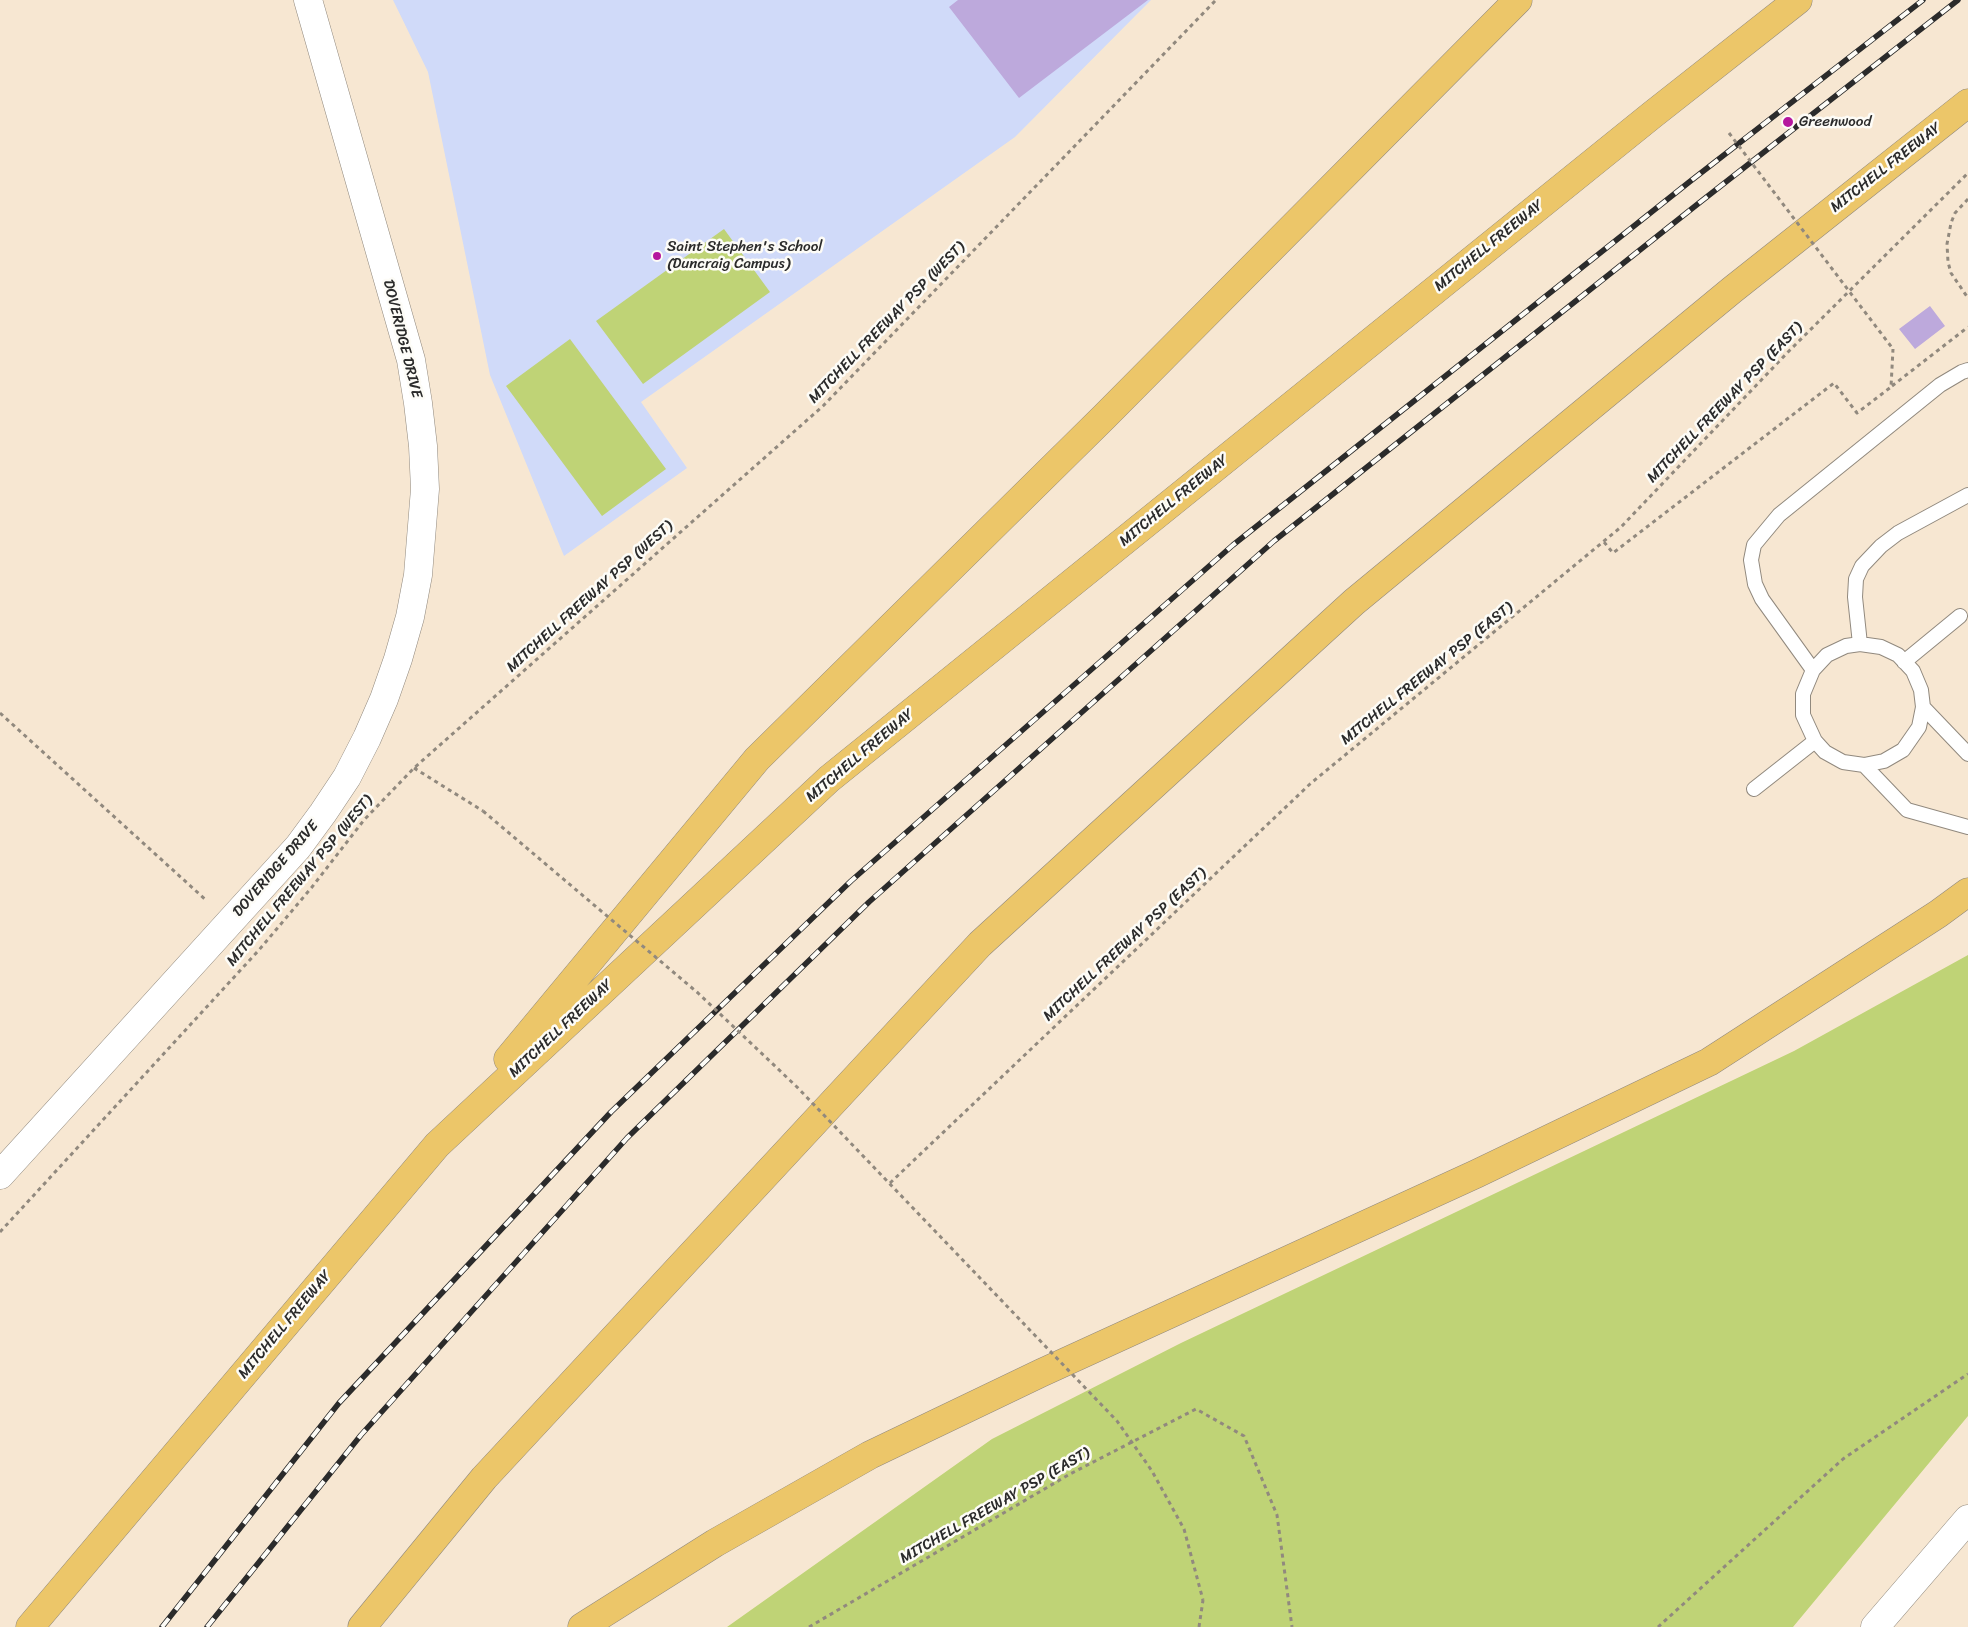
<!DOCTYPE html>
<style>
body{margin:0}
canvas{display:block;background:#f7e7d2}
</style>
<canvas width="1968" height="1627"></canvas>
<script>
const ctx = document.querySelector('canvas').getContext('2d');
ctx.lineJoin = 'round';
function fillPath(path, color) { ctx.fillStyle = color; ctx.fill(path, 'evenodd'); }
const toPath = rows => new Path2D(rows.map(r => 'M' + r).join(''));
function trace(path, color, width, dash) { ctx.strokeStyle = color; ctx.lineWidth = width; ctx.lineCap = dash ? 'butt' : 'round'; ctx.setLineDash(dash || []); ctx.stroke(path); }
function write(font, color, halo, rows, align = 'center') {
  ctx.font = font + ' Sriracha,sans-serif'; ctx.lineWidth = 5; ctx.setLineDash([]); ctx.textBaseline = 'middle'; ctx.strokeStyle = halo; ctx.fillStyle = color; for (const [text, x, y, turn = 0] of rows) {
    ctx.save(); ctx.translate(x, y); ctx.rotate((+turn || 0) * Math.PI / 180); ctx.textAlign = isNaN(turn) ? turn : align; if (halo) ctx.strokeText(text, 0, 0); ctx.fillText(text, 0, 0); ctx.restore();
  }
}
fillPath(toPath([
 [393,0,1151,0,1015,137,641,402,687,468,564,556,490,375,428,72]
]), '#d0daf9');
fillPath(toPath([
 [724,229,770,292,643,384,596,321],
 [570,339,666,469,602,516,506,386],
 [1968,955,1968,1416,1793,1627,727,1627,992,1439,1181,1343,1794,1051]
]), '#bfd376');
fillPath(toPath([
 [958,0,1148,0,1019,98,949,7],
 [1930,306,1945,326,1915,349,1899,329]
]), '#bda9dc');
const service = toPath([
 [1860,644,1855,597,1856,579,1862,566,1881,546,1898,533,1968,495],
 [1904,662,1960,616],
 [1813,670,1762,599,1755,584,1751,560,1754,545,1779,515,1940,385,1962,372,1968,370],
 [1923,707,1968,754],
 [1864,765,1884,761,1903,750,1919,727,1923,707,1921,690,1913,671,1898,655,1881,647,1860,644,1846,646,1827,655,1813,670,1803,694,1803,715,1815,741,1825,752,1843,762,1864,765,1907,810,1968,827],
 [1754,789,1815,741]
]);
const minor = toPath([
 [0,1175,298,847,323,813,347,777,367,738,384,699,398,659,410,617,418,575,425,489,423,446,418,403,411,360,308,0],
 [1875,1627,1968,1519]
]);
const motorway = toPath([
 [508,1059,757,759,1104,417,1518,0],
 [30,1627,437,1145,829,779,1652,115,1798,0],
 [362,1627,484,1478,980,944,1354,602,1732,290,1968,103],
 [582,1627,715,1543,870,1455,1041,1373,1476,1174,1709,1062,1938,914,1968,892]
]);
trace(service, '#91897e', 16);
trace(minor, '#91897e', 29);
trace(motorway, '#91897e', 29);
trace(toPath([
 [1968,199,1955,213,1951,223,1947,244,1948,262,1951,273,1968,298],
 [1892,386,1968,327],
 [1604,542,1613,553,1834,383,1857,413,1891,387,1893,349],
 [0,713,207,901],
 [414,768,483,811],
 [890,1183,1310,784,1621,527,1789,351,1968,173],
 [0,1232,259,950,312,887,364,820,414,768,823,406,1216,0],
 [809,1627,1070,1474,1196,1409,1244,1436,1277,1515,1292,1627],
 [1199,1627,1203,1600],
 [1658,1627,1843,1459,1968,1374]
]), '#91897e', 3, [4, 4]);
trace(service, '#fff', 14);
trace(minor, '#fff', 28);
trace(motorway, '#ecc669', 28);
const rail = toPath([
 [162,1627,339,1403,611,1112,851,881,1233,545,1688,183,1923,0],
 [207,1627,361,1435,627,1138,869,902,1274,541,1699,203,1958,0]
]);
trace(rail, '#2b2b2b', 5.5);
trace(rail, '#fdfcf7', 4, [11]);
trace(toPath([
 [1729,133,1893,349],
 [483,811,698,993,797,1087,1117,1421,1152,1471,1184,1529,1203,1600]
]), '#91897e', 3, [4, 4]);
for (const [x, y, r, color] of [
 [1788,122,6,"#b5179e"],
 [657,256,5,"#b5179e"]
]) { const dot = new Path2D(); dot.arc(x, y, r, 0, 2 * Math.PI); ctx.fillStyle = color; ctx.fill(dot); trace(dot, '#fdfcf7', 2); }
write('15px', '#2b2b2b', '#fdfcf7', [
 ["Greenwood",1799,122],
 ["Saint Stephen's School",667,247],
 ["(Duncraig Campus)",667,264]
], 'left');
write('15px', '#2b2b2b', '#fdfcf7', [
 ["MITCHELL FREEWAY",1886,168,-38],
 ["MITCHELL FREEWAY",1489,246,-39],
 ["MITCHELL FREEWAY PSP (WEST)",887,323,-46],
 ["DOVERIDGE DRIVE",402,339,76],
 ["MITCHELL FREEWAY PSP (EAST)",1725,403,-46],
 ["MITCHELL FREEWAY",1174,501,-39],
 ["MITCHELL FREEWAY PSP (WEST)",590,597,-42],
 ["MITCHELL FREEWAY PSP (EAST)",1427,674,-39],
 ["MITCHELL FREEWAY",860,756,-40],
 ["DOVERIDGE DRIVE",276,869,-49],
 ["MITCHELL FREEWAY PSP (WEST)",300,881,-50],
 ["MITCHELL FREEWAY PSP (EAST)",1125,945,-43],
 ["MITCHELL FREEWAY",561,1029,-43],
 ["MITCHELL FREEWAY",285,1325,-50],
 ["MITCHELL FREEWAY PSP (EAST)",995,1506,-30]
]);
</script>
